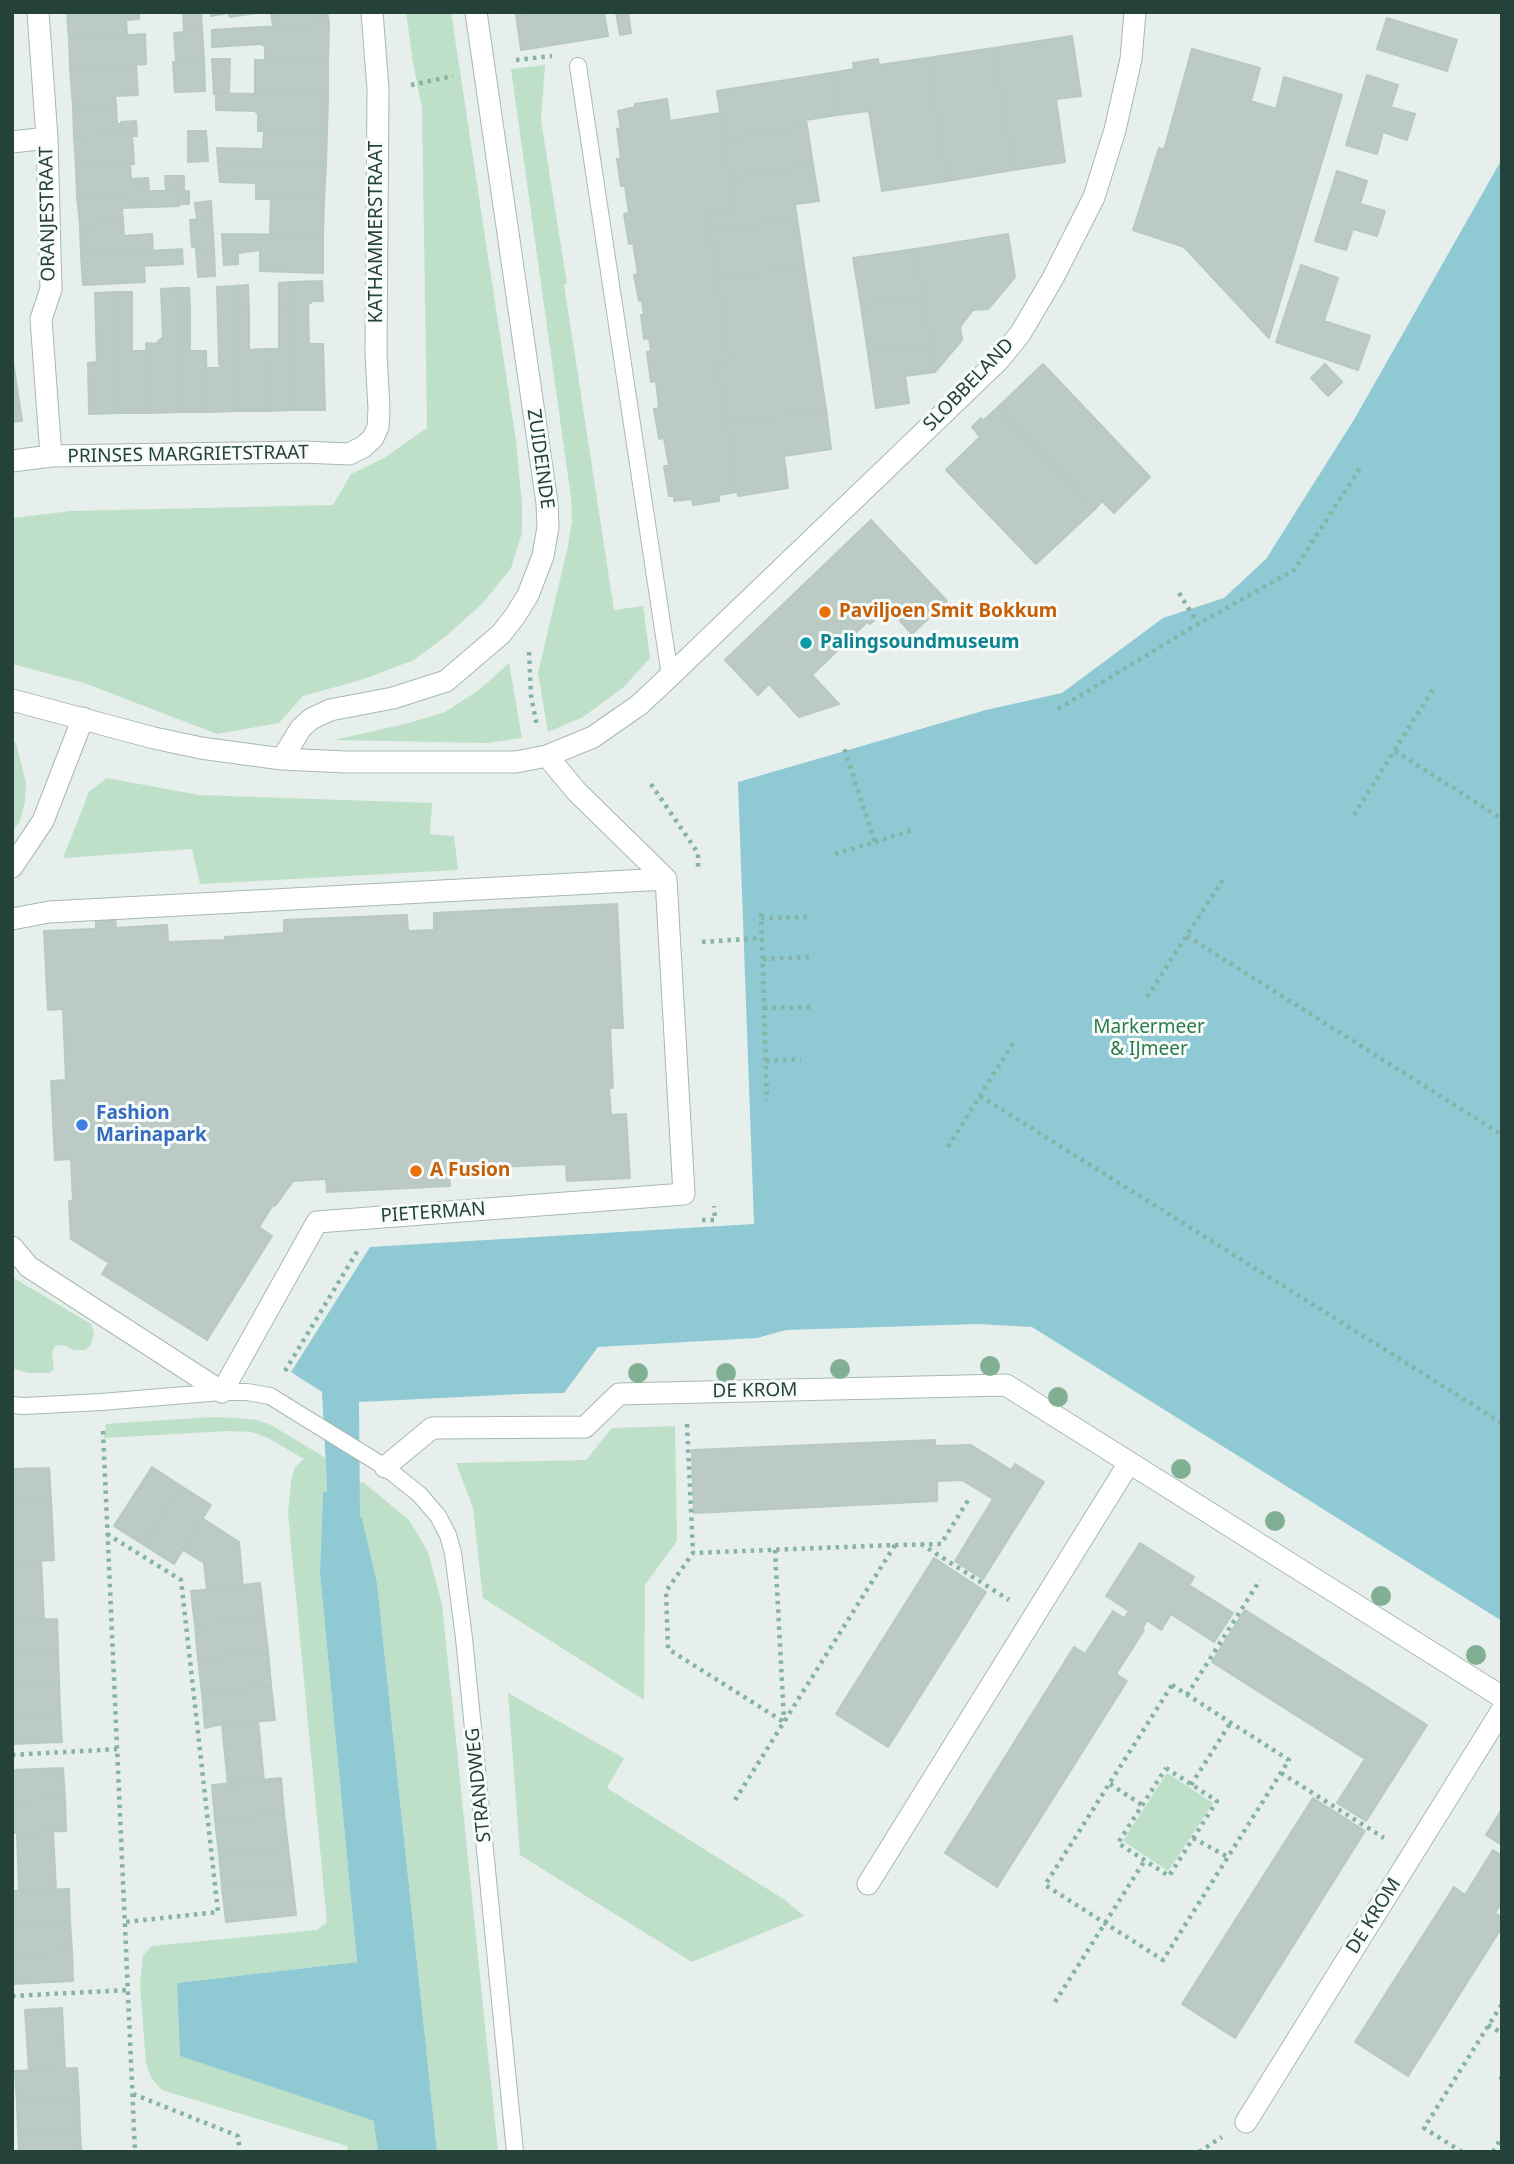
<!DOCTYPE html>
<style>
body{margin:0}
#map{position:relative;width:1514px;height:2164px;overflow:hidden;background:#e6efeb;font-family:"Noto Sans",sans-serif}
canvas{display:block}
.frame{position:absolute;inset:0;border:14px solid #24423a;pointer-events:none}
</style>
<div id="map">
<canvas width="1514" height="2164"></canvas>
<div class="frame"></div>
</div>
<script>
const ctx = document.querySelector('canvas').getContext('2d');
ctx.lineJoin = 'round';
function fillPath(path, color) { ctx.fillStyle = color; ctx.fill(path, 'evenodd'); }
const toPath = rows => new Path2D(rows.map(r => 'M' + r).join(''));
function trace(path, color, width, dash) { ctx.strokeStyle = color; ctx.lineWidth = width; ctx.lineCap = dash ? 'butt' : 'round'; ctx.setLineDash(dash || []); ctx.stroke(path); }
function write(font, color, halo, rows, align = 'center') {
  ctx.font = font + ' "Noto Sans",sans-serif'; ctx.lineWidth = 6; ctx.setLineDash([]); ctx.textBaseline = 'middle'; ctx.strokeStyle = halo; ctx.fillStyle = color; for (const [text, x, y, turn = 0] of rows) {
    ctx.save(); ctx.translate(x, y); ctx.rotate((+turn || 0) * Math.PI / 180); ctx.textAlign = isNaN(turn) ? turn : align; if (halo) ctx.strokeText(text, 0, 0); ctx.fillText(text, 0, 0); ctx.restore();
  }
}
fillPath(toPath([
 [406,12,451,12,516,441,522,504,522,533,511,568,483,603,446,636,414,660,361,680,303,696,279,723,217,734,84,683,12,664,12,518,71,511,333,505,351,474,384,458,427,428,422,108,413,63],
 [545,65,541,120,567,284,564,284,614,610,643,606,650,658,624,687,583,717,548,732,538,673,568,546,572,521,571,498,511,69],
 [509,663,522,738,487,743,334,740,405,724,445,712,479,690],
 [12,741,16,743,26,783,25,802,20,821,12,832],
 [107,778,199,795,432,803,430,834,454,836,458,870,200,884,192,849,63,858,89,792],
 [12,1277,91,1324,94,1333,91,1344,86,1350,74,1350,63,1345,55,1346,52,1353,54,1369,50,1373,28,1373,12,1368],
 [213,1417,237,1418,257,1420,271,1425,326,1458,327,1485,327,1492,323,1493,320,1573,357,1962,177,1983,180,2056,375,2121,378,2152,349,2152,347,2146,162,2090,151,2078,146,2063,140,1985,143,1955,152,1946,317,1930,327,1922,288,1513,291,1482,295,1467,304,1459,268,1438,252,1432,227,1431,104,1438,106,1424],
 [675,1426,677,1541,645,1585,644,1700,483,1598,473,1508,456,1463,586,1460,612,1428],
 [359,1482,364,1483,409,1520,428,1552,442,1604,498,2152,437,2152,377,1583,362,1518,360,1518],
 [508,1693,624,1758,607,1788,785,1900,804,1916,692,1962,520,1855],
 [1167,1773,1213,1803,1168,1871,1123,1841]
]), '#bfe0c8');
fillPath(toPath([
 [1502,159,1502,1621,1032,1327,978,1324,786,1330,757,1338,598,1347,564,1393,521,1394,359,1402,360,1517,362,1518,377,1583,437,2152,378,2152,374,2121,180,2056,177,1983,357,1962,320,1573,323,1492,327,1492,327,1485,322,1392,291,1372,370,1247,754,1224,738,782,986,710,1062,693,1163,618,1224,598,1266,559,1355,418]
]), '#8ec9d4');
const building = toPath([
 [67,12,139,12,139,19,126,20,127,35,69,39,67,12],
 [183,12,201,12,202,30,184,32,183,12],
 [211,12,263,12,230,17,228,13,211,16,211,12],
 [271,12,327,12,329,23,273,26,271,12],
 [530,12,604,12,608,36,521,50,516,14,530,12],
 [616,12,628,12,631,33,620,35,616,12],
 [1387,18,1457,40,1447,71,1377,49,1387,18],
 [329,23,328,62,265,60,265,46,261,44,212,47,212,30,329,23],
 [202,30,204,60,176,62,174,33,202,30],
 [145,34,146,64,70,69,69,39,145,34],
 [1072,36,1081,96,1056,99,1065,162,1013,170,994,48,1072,36],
 [994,48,1013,170,947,181,927,58,994,48],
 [1192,49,1260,68,1251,101,1276,109,1284,77,1342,95,1269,338,1184,247,1133,230,1159,148,1164,150,1192,49],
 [927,58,947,181,882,191,869,111,837,115,831,73,854,69,853,63,878,59,879,65,927,58],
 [212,59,230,59,229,93,214,94,212,59],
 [204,60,205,91,175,92,173,62,204,60],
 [255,60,328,62,328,96,255,95,255,60],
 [136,65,138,95,115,96,116,104,73,107,70,69,136,65],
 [831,73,837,115,806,120,807,126,724,139,717,91,831,73],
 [1367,75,1398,85,1391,107,1415,114,1407,140,1383,132,1377,154,1346,145,1367,75],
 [216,93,328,96,327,131,270,129,271,131,258,131,258,114,255,111,216,110,216,93],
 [667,99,670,121,720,113,735,210,708,215,730,363,717,365,737,492,719,495,719,501,693,505,692,499,674,501,674,496,669,496,664,466,669,466,664,438,659,439,654,409,659,408,656,381,651,382,647,352,651,351,649,338,644,339,641,315,644,315,642,300,639,301,634,275,638,274,633,243,629,244,624,214,629,213,625,186,621,186,617,159,621,159,617,129,621,128,618,111,635,107,635,104,667,99],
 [116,104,117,124,121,124,121,122,136,121,137,136,132,136,132,134,74,137,73,107,116,104],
 [807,126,813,165,730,178,724,139,807,126],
 [270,129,327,131,326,165,218,162,217,148,263,149,264,131,271,131,270,129],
 [188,131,206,131,208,161,188,162,188,131],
 [132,134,134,164,76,167,74,137,132,134],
 [218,162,326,165,324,200,256,199,256,183,220,182,218,162],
 [130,164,131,179,148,178,149,191,77,196,76,167,130,164],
 [813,165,819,201,795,204,797,218,710,232,708,215,735,210,730,178,813,165],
 [1337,171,1367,181,1360,204,1385,211,1377,236,1353,229,1346,250,1315,241,1337,171],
 [165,176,184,176,184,191,166,192,165,176],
 [149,191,179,191,179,206,122,208,123,222,80,225,77,196,149,191],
 [179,191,189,191,189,204,178,204,179,191],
 [271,198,324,200,323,235,270,234,271,198],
 [211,201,212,218,197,219,195,203,211,201],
 [212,218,214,249,196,250,196,247,192,247,190,220,212,218],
 [797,218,804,266,717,279,710,232,797,218],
 [123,222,124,236,152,234,153,252,81,255,80,225,123,222],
 [222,234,323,235,323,273,260,271,260,250,238,253,238,264,224,265,222,234],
 [1008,234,1015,277,988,309,973,310,960,327,962,340,935,372,915,249,1008,234],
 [182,249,183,264,144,266,145,282,83,285,81,255,182,249],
 [214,249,215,276,198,277,196,250,214,249],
 [915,249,923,296,861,306,853,258,915,249],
 [1301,265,1338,278,1324,321,1370,336,1358,370,1276,342,1301,265],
 [804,266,826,409,727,424,717,365,730,363,717,279,804,266],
 [322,281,323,301,313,301,308,305,309,344,323,344,325,410,295,410,292,282,322,281],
 [292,282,293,307,279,308,279,283,292,282],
 [248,285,249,310,235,310,234,286,248,285],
 [234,286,236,411,207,412,206,368,221,368,219,363,217,287,234,286],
 [176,288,178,412,149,413,146,343,156,344,163,337,161,289,176,288],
 [176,288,189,288,190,307,176,307,176,288],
 [117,292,119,413,89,414,88,363,97,362,95,293,117,292],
 [117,292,132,292,132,351,147,351,149,413,119,413,117,292],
 [923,296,930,344,868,353,861,306,923,296],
 [176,307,190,307,190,351,206,351,207,412,178,412,176,307],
 [293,307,295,410,265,411,264,349,279,349,279,308,293,307],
 [235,310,249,310,249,350,264,349,265,411,236,411,235,310],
 [930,344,935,372,905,376,909,403,876,408,868,353,930,344],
 [12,355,22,421,12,422,12,355],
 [1043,364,1150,477,1114,513,1102,501,1095,509,997,408,1043,364],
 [1325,364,1342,382,1328,396,1311,378,1325,364],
 [997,408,1095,509,1036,564,946,470,980,437,972,427,981,418,983,421,997,408],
 [826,409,831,449,784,456,788,488,738,496,727,424,826,409],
 [871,520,947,601,912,634,886,605,884,607,886,609,870,624,867,622,812,675,839,704,799,717,769,684,758,695,725,660,871,520],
 [617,904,623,1028,610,1028,613,1088,609,1088,611,1115,626,1114,630,1178,567,1181,566,1164,449,1169,450,1186,327,1192,326,1179,293,1181,275,1206,273,1205,259,1227,272,1236,207,1340,102,1274,109,1263,71,1239,69,1201,73,1201,71,1159,55,1160,51,1081,66,1080,63,1009,48,1010,44,931,96,929,96,918,115,917,116,928,167,925,168,942,225,940,225,937,284,933,284,920,407,915,408,931,434,930,434,913,617,904],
 [935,1440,935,1446,971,1445,1011,1470,1015,1464,1044,1482,983,1579,955,1561,993,1499,962,1480,937,1481,937,1501,694,1513,692,1450,935,1440],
 [152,1467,181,1486,144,1545,114,1526,152,1467],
 [49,1468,51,1499,12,1500,12,1469,49,1468],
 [181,1486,211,1505,174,1564,144,1545,181,1486],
 [51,1499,54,1560,12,1562,12,1500,51,1499],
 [202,1518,239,1542,243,1587,207,1590,204,1563,182,1549,202,1518],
 [1140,1543,1194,1577,1189,1585,1233,1613,1214,1642,1171,1614,1161,1630,1147,1620,1142,1629,1144,1630,1116,1674,1127,1681,997,1887,945,1853,1074,1647,1085,1654,1113,1611,1124,1618,1129,1611,1106,1596,1140,1543],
 [934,1558,986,1592,888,1747,836,1714,934,1558],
 [41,1561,44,1619,12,1620,12,1562,41,1561],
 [260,1583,264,1618,195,1626,191,1591,243,1587,243,1585,260,1583],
 [1245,1610,1427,1725,1366,1821,1337,1803,1365,1759,1212,1662,1245,1610],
 [264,1618,268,1651,198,1659,195,1626,264,1618],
 [57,1619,58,1650,12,1652,12,1620,57,1619],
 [58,1650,59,1681,12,1683,12,1652,58,1650],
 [268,1651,271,1685,202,1693,198,1659,268,1651],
 [59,1681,60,1712,12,1714,12,1683,59,1681],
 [271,1685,275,1720,222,1724,205,1728,202,1693,271,1685],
 [60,1712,62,1742,12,1744,12,1714,60,1712],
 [258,1720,264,1781,228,1785,222,1724,258,1720],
 [63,1768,65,1799,12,1801,12,1770,63,1768],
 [281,1778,284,1813,215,1820,212,1785,281,1778],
 [1313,1798,1365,1831,1235,2038,1182,2004,1313,1798],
 [65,1799,66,1831,12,1833,12,1801,65,1799],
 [1502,1809,1502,1845,1486,1835,1502,1809],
 [284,1813,288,1847,219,1854,215,1820,284,1813],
 [53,1832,56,1889,19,1891,17,1833,53,1832],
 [288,1847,292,1880,222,1887,219,1854,288,1847],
 [1493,1850,1502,1856,1502,1902,1495,1913,1502,1918,1502,1927,1408,2076,1355,2042,1454,1887,1465,1895,1493,1850],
 [292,1880,296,1915,226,1922,222,1887,292,1880],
 [69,1889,70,1920,12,1922,12,1891,69,1889],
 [70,1920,72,1951,12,1954,12,1922,70,1920],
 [72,1951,73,1981,12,1984,12,1954,72,1951],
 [62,2008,65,2070,29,2072,25,2010,62,2008],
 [77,2068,79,2100,17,2103,15,2071,77,2068],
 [79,2100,80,2130,18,2133,17,2103,79,2100],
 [80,2130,81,2152,19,2152,18,2133,80,2130]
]);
fillPath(building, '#bbcac4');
trace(building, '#b8c9c2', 2);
const lane = toPath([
 [578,66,670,676],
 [12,1405,24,1406,101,1402,222,1392,247,1392,270,1396,385,1467,419,1494,438,1516,448,1535,453,1553,464,1638,515,2152]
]);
const street = toPath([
 [38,12,47,138,51,289,41,319,51,456],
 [12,142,47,138],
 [12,461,51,456,303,452,349,454,363,447,373,438,378,427,379,409,376,354,378,89,372,12],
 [12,700,154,738,201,748,282,759,345,762,516,762,547,756,593,737,639,705,670,676,998,361,1020,334,1053,278,1094,197,1115,130,1131,59,1135,12],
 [282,759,301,728,311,719,330,710,393,698,446,681,501,634,515,616,528,595,543,556,548,527,547,503,476,12],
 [12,867,43,821,83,718],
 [12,919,49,912,666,879],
 [12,1247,29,1267,222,1392,317,1222,684,1194,666,879,577,792,547,756],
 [385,1467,432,1428,585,1427,619,1394,1006,1385,1502,1697],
 [868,1884,1129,1463],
 [1246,2122,1502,1710]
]);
trace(lane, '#a8b8b2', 18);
trace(street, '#a8b8b2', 23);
trace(toPath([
 [516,60,552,56],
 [411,85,453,76],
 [1179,593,1198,624],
 [529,652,531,696,537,726],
 [1058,709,1198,624,1294,570,1362,465],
 [1395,751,1502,819],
 [651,784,698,853,698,869],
 [1354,815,1433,689],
 [875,842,915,829],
 [835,854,875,842,843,745],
 [761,913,767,1101],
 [761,918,809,917],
 [1187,936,1502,1135],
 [702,942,762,938],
 [763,959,810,957],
 [1147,997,1224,878],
 [764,1008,811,1007],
 [766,1061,801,1059],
 [980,1096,1502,1423],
 [948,1147,1013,1043],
 [702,1220,715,1220,714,1206],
 [285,1371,358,1250],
 [687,1424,693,1553],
 [103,1431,135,2152],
 [107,1534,181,1580,218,1912,125,1922],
 [921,1544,1009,1600],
 [895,1545,941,1544,970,1497],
 [775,1550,784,1721],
 [1172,1685,1289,1760,1163,1960,1045,1885,1172,1685],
 [1187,1695,1260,1580],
 [12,1755,117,1749],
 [1166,1768,1217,1801,1169,1876,1118,1843,1166,1768],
 [1281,1773,1384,1838],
 [1110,1784,1142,1805],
 [1191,1785,1231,1722],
 [735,1800,895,1545,693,1553,666,1591,668,1649,784,1722],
 [1193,1838,1228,1857],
 [12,1996,128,1990],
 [1055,2002,1145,1860],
 [1488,2025,1502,2033],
 [1502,2077,1499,2082,1502,2084],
 [133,2094,238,2136,240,2152],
 [1199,2152,1222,2137],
 [1462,2152,1424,2128,1502,2004],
 [1493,2152,1502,2137]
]), '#86b3a5', 4.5, [3.5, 5]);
trace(lane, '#fff', 16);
trace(street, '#fff', 21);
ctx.fillStyle = '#80af93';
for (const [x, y] of [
 [990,1366],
 [840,1369],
 [638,1373],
 [726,1373],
 [1058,1397],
 [1181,1469],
 [1275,1521],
 [1381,1596],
 [1476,1655]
]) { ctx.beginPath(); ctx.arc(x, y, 10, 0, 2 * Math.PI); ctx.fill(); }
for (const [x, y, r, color] of [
 [825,612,7,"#e8710a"],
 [806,643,7,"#0f9aa8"],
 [82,1125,7,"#3f7fe0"],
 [416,1171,7,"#e8710a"]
]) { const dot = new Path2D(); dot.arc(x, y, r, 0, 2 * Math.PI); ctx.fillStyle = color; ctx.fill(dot); trace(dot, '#f7fbf9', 2.5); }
write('19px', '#24423a', '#f7fbf9', [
 ["ORANJESTRAAT",48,214,-91],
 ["KATHAMMERSTRAAT",377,232,-90],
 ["SLOBBELAND",969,385,-46],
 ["PRINSES MARGRIETSTRAAT",188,455,-1],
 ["ZUIDEINDE",540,459,82],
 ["PIETERMAN",433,1213,-4],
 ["DE KROM",755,1391,-1],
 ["STRANDWEG",479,1785,-96],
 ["DE KROM",1374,1916,-58]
]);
write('bold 19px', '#c56008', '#f7fbf9', [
 ["Paviljoen Smit Bokkum",839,612],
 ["A Fusion",430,1171]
], 'left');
write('bold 19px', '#0d838f', '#f7fbf9', [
 ["Palingsoundmuseum",820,643]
], 'left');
write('19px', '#2d7a4b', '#f7fbf9', [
 ["Markermeer",1149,1028],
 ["& IJmeer",1149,1050]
]);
write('bold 19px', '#366cbe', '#f7fbf9', [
 ["Fashion",96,1114],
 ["Marinapark",96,1136]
], 'left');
</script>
